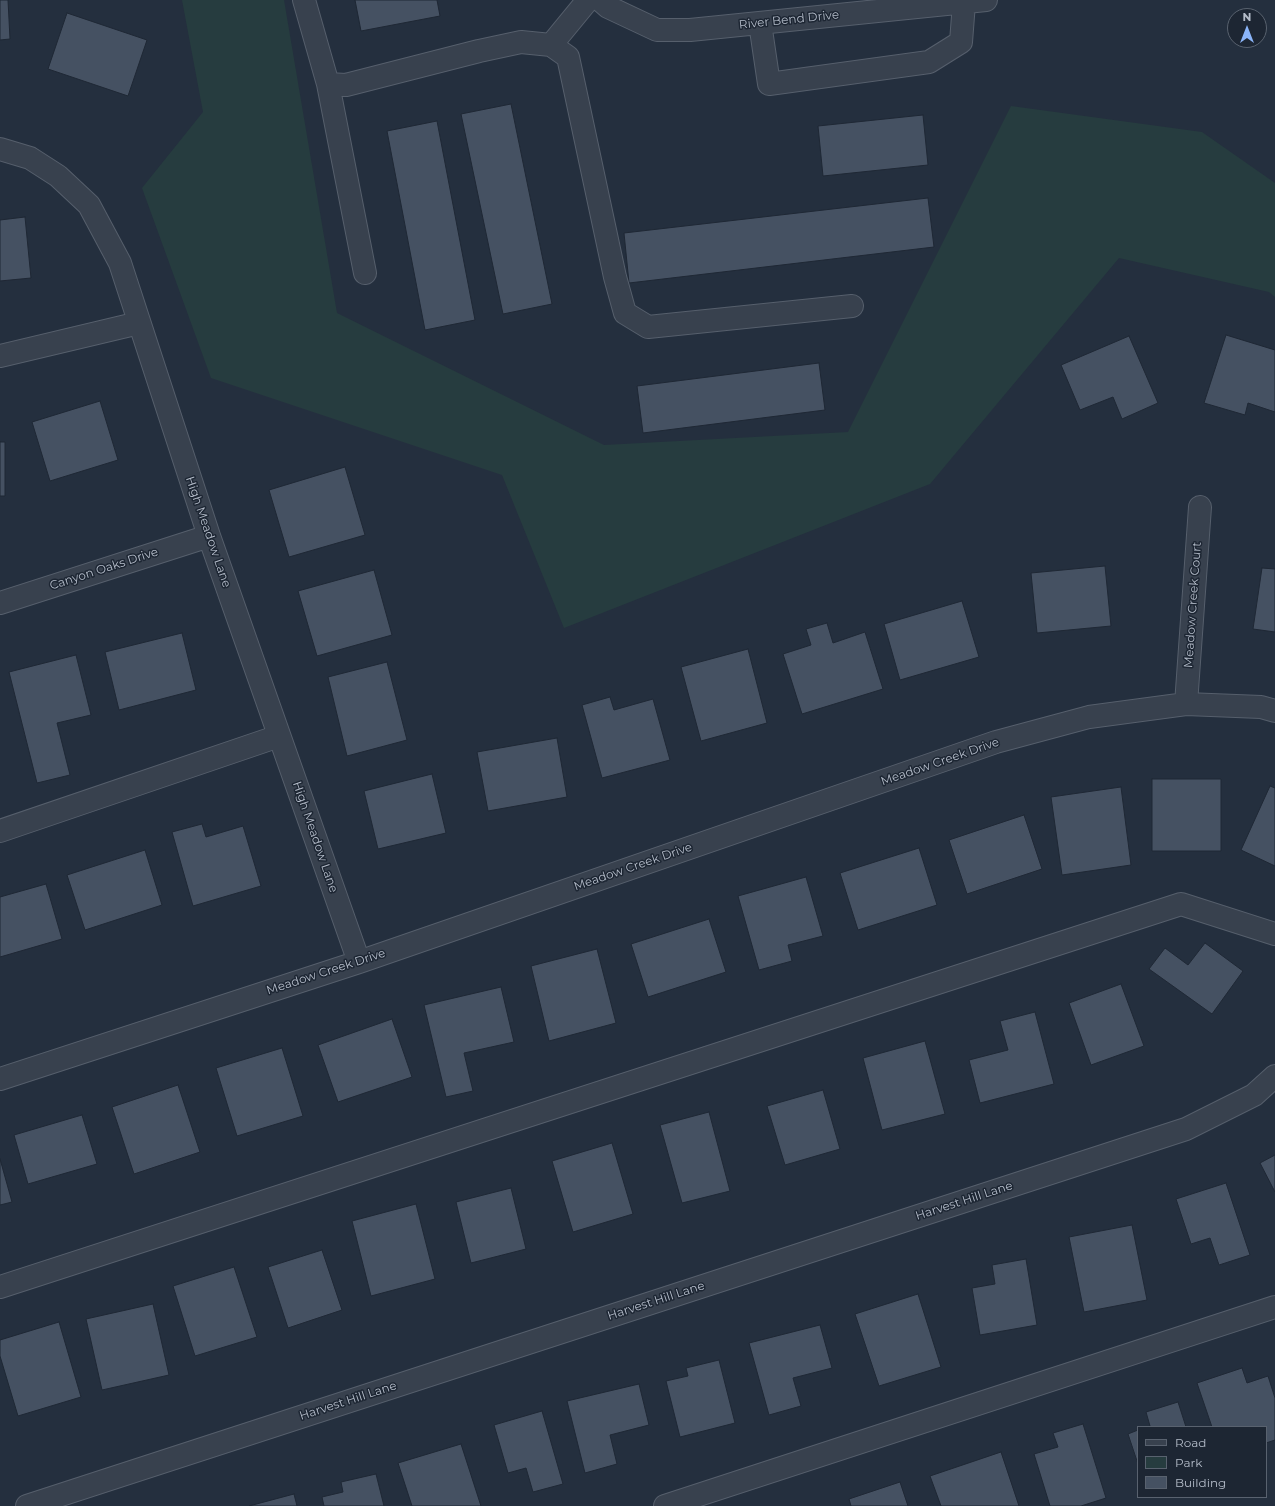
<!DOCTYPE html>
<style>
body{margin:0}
#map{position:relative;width:1275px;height:1506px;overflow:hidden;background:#242f3e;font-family:Montserrat,sans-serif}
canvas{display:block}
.legend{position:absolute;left:1137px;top:1426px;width:130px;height:72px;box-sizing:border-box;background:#1d2633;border:1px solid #59626f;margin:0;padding:5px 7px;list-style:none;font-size:12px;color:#b4bcc9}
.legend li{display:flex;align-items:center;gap:8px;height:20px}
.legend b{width:20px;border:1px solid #59626f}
.north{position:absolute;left:1227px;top:8px;width:40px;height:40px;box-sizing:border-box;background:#1d2633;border:1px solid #59626f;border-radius:50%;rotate:0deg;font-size:11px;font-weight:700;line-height:16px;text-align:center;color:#b4bcc9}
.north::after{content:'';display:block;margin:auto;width:14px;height:18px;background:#8ab4f8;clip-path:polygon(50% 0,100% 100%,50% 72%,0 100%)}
</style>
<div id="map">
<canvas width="1275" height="1506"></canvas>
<ul class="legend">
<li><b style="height:5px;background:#38414e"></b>Road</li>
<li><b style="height:11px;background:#263c3f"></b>Park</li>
<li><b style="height:11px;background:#455162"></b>Building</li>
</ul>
<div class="north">N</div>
</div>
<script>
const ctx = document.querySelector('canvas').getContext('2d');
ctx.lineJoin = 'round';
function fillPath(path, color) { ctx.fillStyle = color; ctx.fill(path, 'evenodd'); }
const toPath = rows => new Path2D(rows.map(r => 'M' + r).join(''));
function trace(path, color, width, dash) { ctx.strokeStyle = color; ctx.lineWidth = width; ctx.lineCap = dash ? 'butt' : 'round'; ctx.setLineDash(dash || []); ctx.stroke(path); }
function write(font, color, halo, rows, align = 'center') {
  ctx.font = font + ' Montserrat,sans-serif'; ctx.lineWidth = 3; ctx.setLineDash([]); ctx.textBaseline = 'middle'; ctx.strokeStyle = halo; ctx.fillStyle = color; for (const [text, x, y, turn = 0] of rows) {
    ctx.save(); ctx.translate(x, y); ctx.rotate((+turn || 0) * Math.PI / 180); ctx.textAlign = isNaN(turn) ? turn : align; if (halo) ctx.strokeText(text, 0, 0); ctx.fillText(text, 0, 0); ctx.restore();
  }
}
fillPath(toPath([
 [182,0,284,0,337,313,604,445,848,432,1011,106,1202,132,1275,183,1275,297,1269,292,1119,258,930,484,564,628,502,475,211,378,142,188,203,112]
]), '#263c3f');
const building = toPath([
 [0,0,8,0,10,39,0,40,0,0],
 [355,0,437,0,440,16,361,31,355,0],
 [67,13,147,40,128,96,48,69,67,13],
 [511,104,552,304,503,314,461,114,511,104],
 [923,115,928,165,823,176,818,126,923,115],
 [437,121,475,320,425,330,387,131,437,121],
 [928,198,934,247,629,283,624,233,928,198],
 [25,217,31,278,0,281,0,220,25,217],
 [1226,335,1275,350,1275,412,1248,403,1245,415,1204,403,1226,335],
 [1129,336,1158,403,1122,419,1113,397,1080,410,1061,365,1129,336],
 [819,363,825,410,643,433,637,386,819,363],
 [100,401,118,460,50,481,32,422,100,401],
 [0,442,5,442,5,496,0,496,0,442],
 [345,467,365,535,289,557,269,490,345,467],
 [1105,566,1111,626,1037,633,1031,573,1105,566],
 [1262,568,1275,569,1275,632,1253,629,1262,568],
 [374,570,392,635,317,656,298,591,374,570],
 [962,601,979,657,900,680,884,624,962,601],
 [827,623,833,643,865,632,883,689,802,714,783,654,811,645,806,629,827,623],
 [182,633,196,690,119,710,105,652,182,633],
 [748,649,767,723,701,741,681,667,748,649],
 [76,655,91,715,57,723,70,775,37,783,9,672,76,655],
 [387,662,407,740,347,756,328,677,387,662],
 [610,697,614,710,653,699,670,760,602,778,582,705,610,697],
 [557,738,567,797,488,811,477,752,557,738],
 [432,774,446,833,378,849,364,791,432,774],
 [1152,779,1221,779,1221,851,1152,851,1152,779],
 [1270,786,1275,788,1275,866,1241,850,1270,786],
 [1121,787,1131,865,1062,875,1051,797,1121,787],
 [1024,815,1042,869,967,894,949,840,1024,815],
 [202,824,206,837,243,826,261,886,193,906,172,832,202,824],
 [919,848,937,905,858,930,840,873,919,848],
 [145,850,162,905,85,930,67,875,145,850],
 [806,877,823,936,788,945,792,961,759,970,738,896,806,877],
 [46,884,62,939,0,957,0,897,46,884],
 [709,919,726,972,648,997,631,944,709,919],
 [1205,943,1243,971,1212,1014,1149,969,1165,948,1188,965,1205,943],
 [597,949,616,1023,549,1041,531,966,597,949],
 [1121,984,1144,1046,1091,1065,1069,1003,1121,984],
 [501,987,514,1042,464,1053,473,1091,446,1097,424,1005,501,987],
 [1035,1012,1054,1084,980,1103,969,1060,1008,1050,1000,1021,1035,1012],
 [392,1019,412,1077,338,1102,318,1045,392,1019],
 [925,1041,945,1114,882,1130,863,1058,925,1041],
 [282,1048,303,1116,237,1136,216,1068,282,1048],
 [178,1085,200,1152,134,1174,112,1107,178,1085],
 [823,1090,840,1149,785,1165,767,1106,823,1090],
 [709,1112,730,1191,682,1203,660,1125,709,1112],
 [82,1115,97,1164,28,1184,14,1135,82,1115],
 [612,1143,633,1214,573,1232,552,1161,612,1143],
 [1275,1155,1275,1192,1260,1163,1275,1155],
 [0,1159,12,1202,0,1205,0,1159],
 [1226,1183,1250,1255,1219,1265,1210,1238,1191,1244,1176,1199,1226,1183],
 [511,1188,526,1249,471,1263,456,1202,511,1188],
 [416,1204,435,1279,371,1296,352,1221,416,1204],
 [1132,1225,1147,1300,1084,1312,1069,1237,1132,1225],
 [322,1250,342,1310,288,1328,268,1267,322,1250],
 [1026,1259,1037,1325,980,1335,972,1288,995,1284,992,1265,1026,1259],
 [234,1267,257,1337,195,1356,173,1286,234,1267],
 [918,1294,941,1367,879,1386,855,1314,918,1294],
 [153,1304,169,1375,102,1390,86,1319,153,1304],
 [59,1322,81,1397,18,1416,0,1356,0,1340,59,1322],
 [820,1325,832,1368,793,1378,801,1406,769,1415,749,1343,820,1325],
 [719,1360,735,1423,680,1437,666,1381,688,1376,686,1368,719,1360],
 [1242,1368,1247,1383,1268,1376,1275,1398,1275,1440,1266,1443,1266,1427,1212,1427,1197,1383,1242,1368],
 [639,1384,649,1425,610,1435,617,1464,585,1473,567,1401,639,1384],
 [1178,1402,1186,1427,1148,1427,1150,1426,1146,1412,1178,1402],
 [542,1411,563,1484,533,1492,526,1468,508,1473,494,1425,542,1411],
 [1083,1424,1106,1498,1081,1506,1050,1506,1034,1454,1058,1447,1053,1433,1083,1424],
 [1138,1430,1138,1464,1128,1434,1138,1430],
 [461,1444,481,1506,412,1506,398,1463,461,1444],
 [1001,1452,1019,1506,941,1506,930,1476,1001,1452],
 [376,1474,384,1506,324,1506,322,1497,343,1492,341,1482,376,1474],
 [900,1482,908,1506,851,1506,849,1499,900,1482],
 [294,1494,297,1506,249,1506,294,1494]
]);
fillPath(building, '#455162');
trace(building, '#1f2835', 1);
const minor = toPath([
 [304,0,328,84,346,85,479,51,521,42,551,45,568,57,615,277,625,313,648,327,852,306],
 [600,0,608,7,657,30,690,30,986,0],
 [760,23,769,84,929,62,961,42,964,3],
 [551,45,588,0],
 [328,84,365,273],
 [0,149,30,158,58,176,89,205,120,263,209,536,359,962],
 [0,356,139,323],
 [0,603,209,536],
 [1186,704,1200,507],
 [0,831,279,736],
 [0,1079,359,962,996,742,1089,717,1186,704,1261,707,1275,711],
 [0,1287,1181,904,1275,934],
 [27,1506,1186,1129,1254,1095,1275,1076],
 [665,1506,1275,1307]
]);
trace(minor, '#565f6c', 24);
trace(minor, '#38414e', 22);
write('12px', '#b4bcc9', '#1d2633', [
 ["River Bend Drive",789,20,-6],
 ["High Meadow Lane",208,532,71],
 ["Canyon Oaks Drive",104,569,-18],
 ["Meadow Creek Court",1193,605,-86],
 ["Meadow Creek Drive",940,762,-19],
 ["High Meadow Lane",315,837,71],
 ["Meadow Creek Drive",633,867,-19],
 ["Meadow Creek Drive",326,972,-18],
 ["Harvest Hill Lane",964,1201,-18],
 ["Harvest Hill Lane",656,1301,-18],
 ["Harvest Hill Lane",348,1401,-18]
]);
</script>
